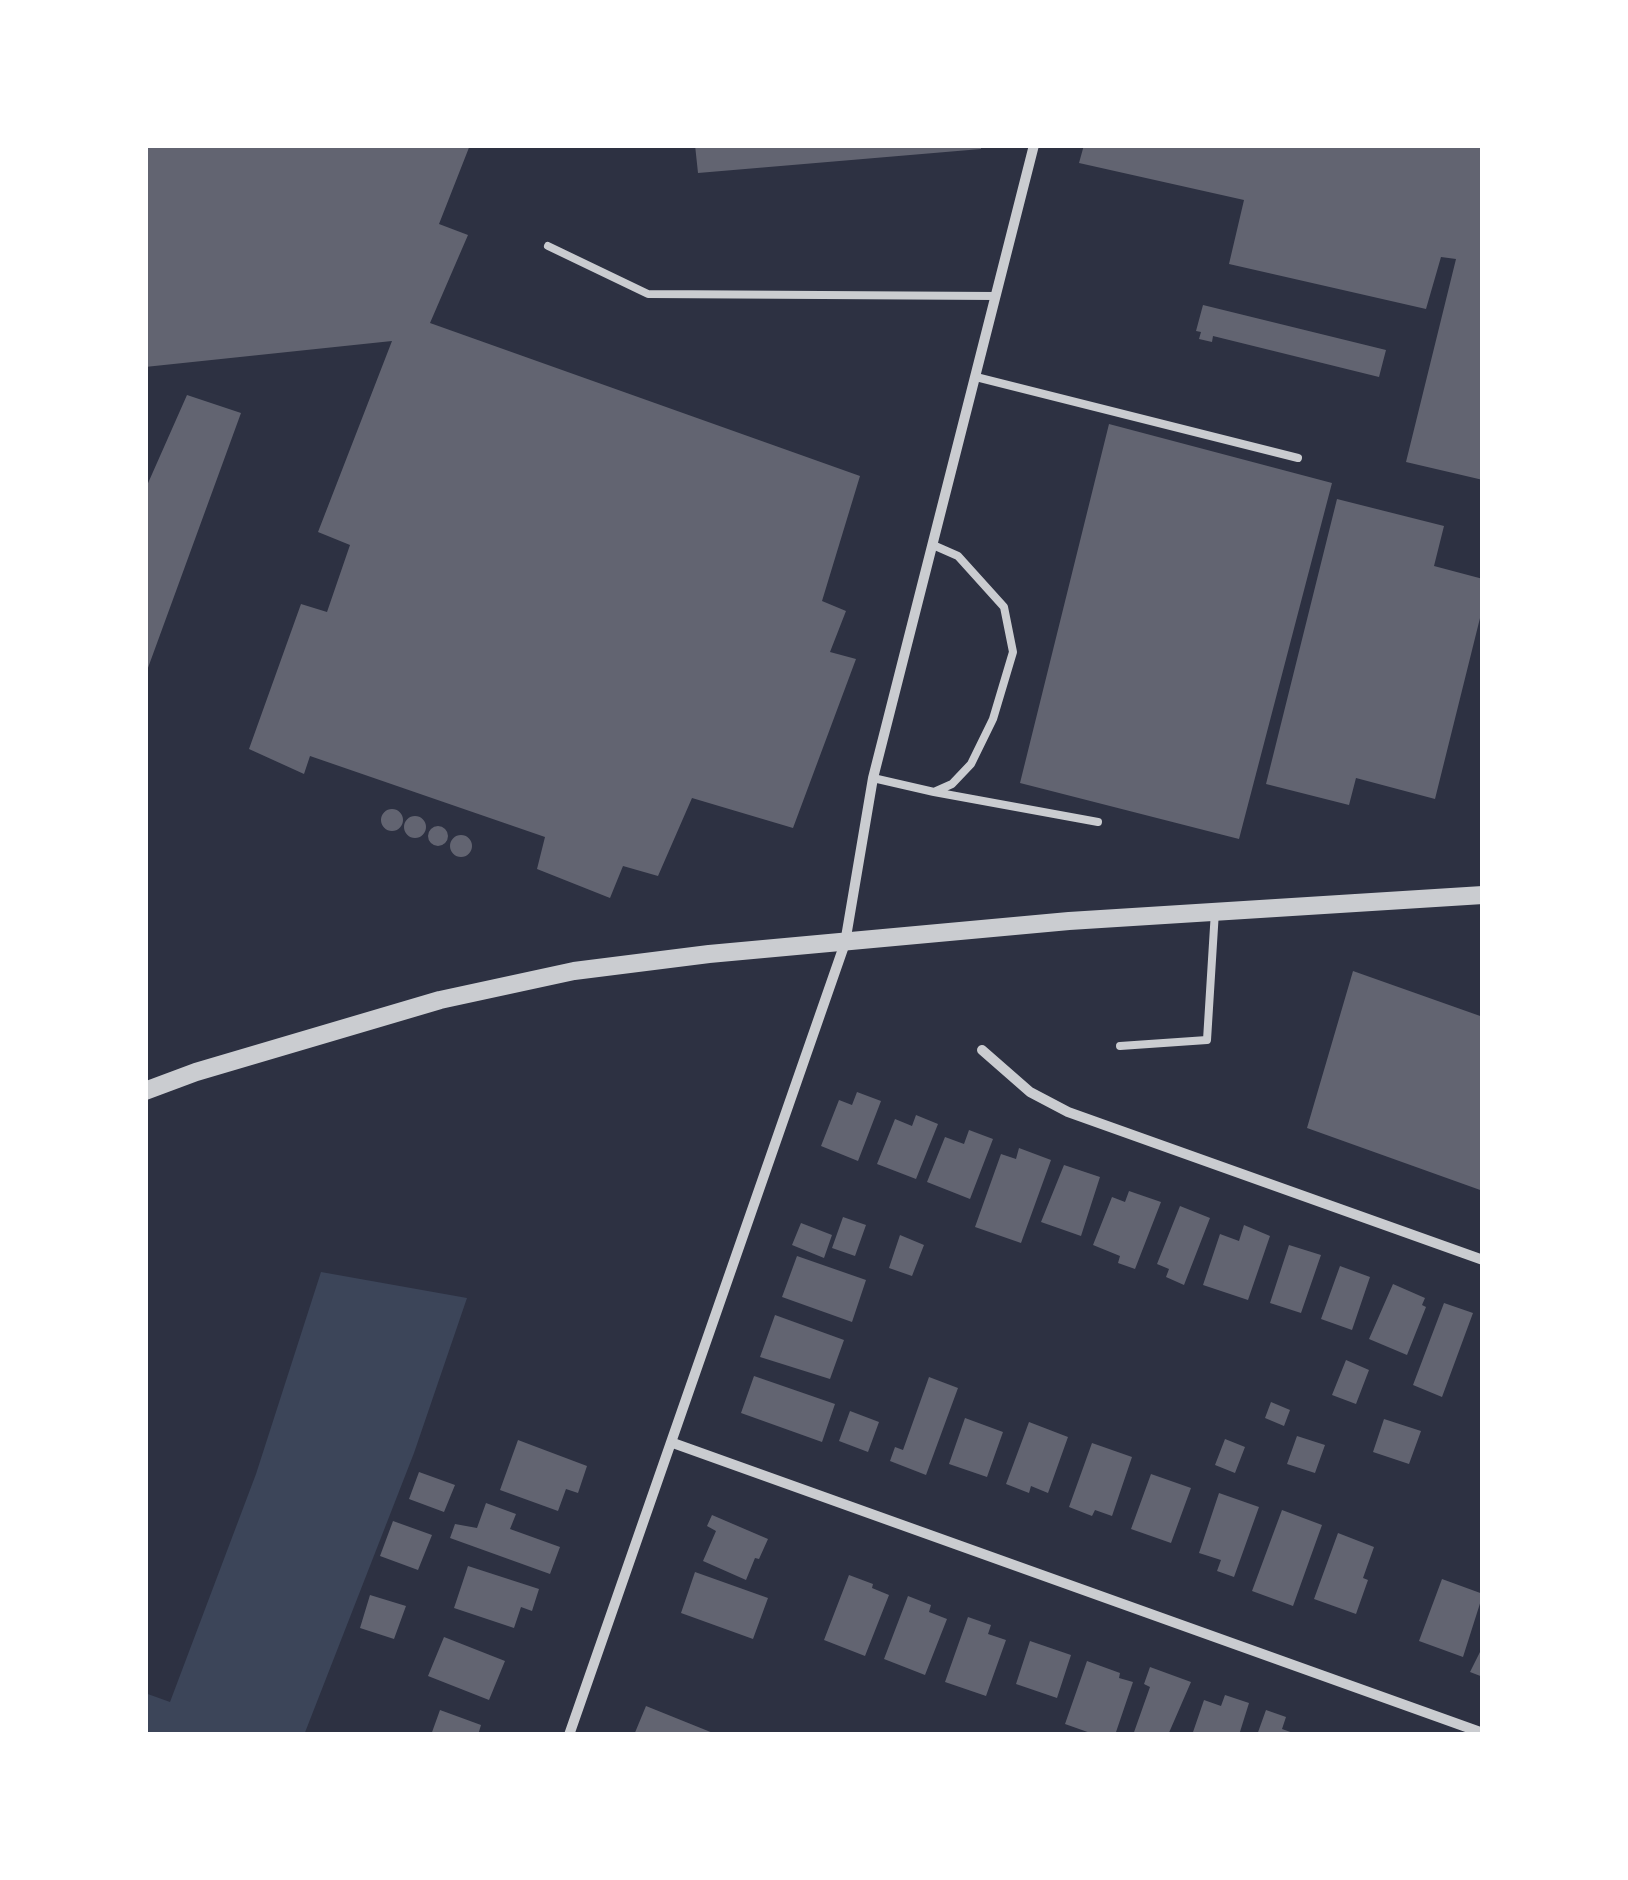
<!DOCTYPE html>
<style>
body{margin:0}
#map{position:relative;width:1628px;height:1880px;overflow:hidden;background:#2d3142;font-family:"PT Sans Narrow",sans-serif}
canvas{display:block}
.frame{position:absolute;inset:0;border:148px solid #fff;pointer-events:none}
</style>
<div id="map">
<canvas width="1628" height="1880"></canvas>
<div class="frame"></div>
</div>
<script>
const ctx = document.querySelector('canvas').getContext('2d');
ctx.lineJoin = 'round';
function fillPath(path, color) { ctx.fillStyle = color; ctx.fill(path, 'evenodd'); }
const toPath = rows => new Path2D(rows.map(r => 'M' + r).join(''));
function trace(path, color, width, dash) { ctx.strokeStyle = color; ctx.lineWidth = width; ctx.lineCap = dash ? 'butt' : 'round'; ctx.setLineDash(dash || []); ctx.stroke(path); }
fillPath(toPath([
 [321,1272,467,1298,414,1453,304,1735,145,1735,145,1693,170,1702,256,1474]
]), '#3c4559');
fillPath(toPath([
 [145,145,470,145,439,224,468,235,430,323,860,476,822,601,846,611,830,652,856,659,793,828,692,798,658,876,623,866,610,898,537,869,545,837,310,756,304,774,249,749,301,604,327,612,350,545,318,532,392,341,145,367],
 [695,145,981,145,981,149,698,173],
 [1084,145,1483,145,1483,480,1406,462,1456,259,1441,257,1426,309,1229,264,1244,200,1079,163],
 [1203,305,1386,350,1379,377,1213,336,1212,342,1199,339,1201,332,1196,331],
 [187,395,241,413,145,676,145,490],
 [1109,424,1332,483,1239,839,1020,783],
 [1337,499,1444,526,1434,566,1483,579,1483,606,1435,799,1356,778,1349,805,1266,784],
 '381 820a11 11 0 1 1 22 0a11 11 0 1 1-22 0Z',
 '404 827a11 11 0 1 1 22 0a11 11 0 1 1-22 0Z',
 '428 836a10 10 0 1 1 20 0a10 10 0 1 1-20 0Z',
 '450 846a11 11 0 1 1 22 0a11 11 0 1 1-22 0Z',
 [1353,971,1483,1017,1483,1191,1307,1128],
 [857,1092,881,1101,858,1161,821,1146,839,1100,852,1105],
 [916,1115,938,1124,916,1179,877,1164,895,1119,912,1126],
 [969,1130,993,1139,970,1199,927,1182,945,1137,964,1144],
 [1019,1148,1051,1160,1021,1243,975,1227,1001,1154,1016,1159],
 [1064,1165,1100,1177,1081,1236,1041,1222],
 [1129,1191,1161,1202,1135,1269,1118,1263,1120,1256,1093,1245,1112,1197,1125,1202],
 [1180,1206,1210,1218,1184,1285,1166,1277,1169,1269,1157,1264],
 [843,1217,866,1225,855,1256,832,1248],
 [801,1223,832,1235,824,1258,792,1245],
 [1244,1225,1270,1236,1248,1300,1203,1285,1220,1234,1239,1241],
 [900,1235,924,1245,912,1276,889,1268],
 [1289,1245,1321,1255,1301,1313,1270,1303],
 [797,1256,866,1280,852,1322,782,1297],
 [1340,1266,1370,1277,1352,1330,1321,1319],
 [1393,1284,1425,1298,1422,1305,1426,1307,1407,1355,1369,1339],
 [1444,1303,1473,1313,1442,1397,1413,1385],
 [775,1315,844,1340,830,1379,760,1357],
 [1346,1360,1369,1370,1356,1404,1332,1395],
 [754,1376,835,1404,822,1442,741,1413],
 [929,1377,958,1388,926,1475,890,1461,895,1447,903,1450],
 [1271,1402,1290,1410,1284,1426,1265,1418],
 [850,1411,879,1422,868,1452,839,1441],
 [965,1418,1003,1432,987,1477,949,1464],
 [1384,1419,1421,1431,1409,1464,1373,1452],
 [1029,1422,1068,1437,1048,1493,1031,1486,1029,1493,1006,1484],
 [1297,1436,1325,1445,1315,1473,1287,1464],
 [1225,1439,1245,1447,1235,1473,1215,1465],
 [518,1440,587,1466,578,1493,566,1489,558,1511,500,1490],
 [1092,1443,1132,1457,1112,1516,1095,1510,1092,1516,1069,1507],
 [419,1472,455,1485,444,1512,409,1499],
 [1151,1474,1191,1488,1171,1543,1131,1529],
 [1219,1493,1259,1507,1234,1577,1217,1571,1221,1560,1199,1553],
 [486,1503,516,1514,510,1529,560,1547,550,1574,450,1538,455,1524,477,1528],
 [1282,1510,1322,1525,1293,1606,1252,1591],
 [712,1515,768,1539,759,1559,755,1558,746,1580,703,1561,716,1531,707,1526],
 [393,1521,432,1535,418,1570,380,1556],
 [1338,1533,1374,1547,1363,1578,1368,1580,1356,1614,1314,1599],
 [468,1566,539,1589,532,1611,521,1607,514,1628,454,1608],
 [695,1572,768,1598,753,1639,681,1613],
 [849,1575,873,1584,872,1588,889,1595,865,1656,824,1640],
 [1442,1579,1483,1594,1463,1657,1419,1641],
 [370,1595,406,1606,394,1639,360,1628],
 [908,1596,931,1605,929,1612,947,1619,925,1675,884,1659],
 [968,1617,991,1625,988,1634,1006,1640,986,1696,945,1682],
 [444,1637,505,1661,489,1700,428,1676],
 [1030,1641,1071,1655,1057,1698,1016,1684],
 [1483,1646,1483,1677,1470,1672],
 [1087,1661,1120,1673,1119,1678,1133,1682,1115,1735,1096,1735,1065,1724],
 [1150,1667,1191,1682,1168,1735,1133,1735,1150,1687,1144,1684],
 [1225,1695,1249,1703,1239,1735,1192,1735,1204,1700,1221,1706],
 [646,1706,718,1735,634,1735],
 [440,1710,481,1725,478,1735,431,1735],
 [1266,1710,1286,1717,1282,1729,1299,1735,1257,1735]
]), '#626471');
trace(toPath([
 [548,246,648,294,996,296],
 [976,377,1298,458],
 [873,778,934,792,952,784,971,764,993,719,1013,652,1004,607,958,556,933,545],
 [934,792,1098,822],
 [1120,1046,1207,1040,1215,911]
]), '#caccd0', 8);
trace(toPath([
 [982,1050,1030,1092,1068,1112,1483,1260],
 [673,1443,1483,1733],
 [569,1735,845,943,873,778,1034,145]
]), '#caccd0', 10);
trace(toPath([
 [145,1091,196,1072,440,1000,574,971,709,954,1069,921,1483,895]
]), '#caccd0', 18);
</script>
